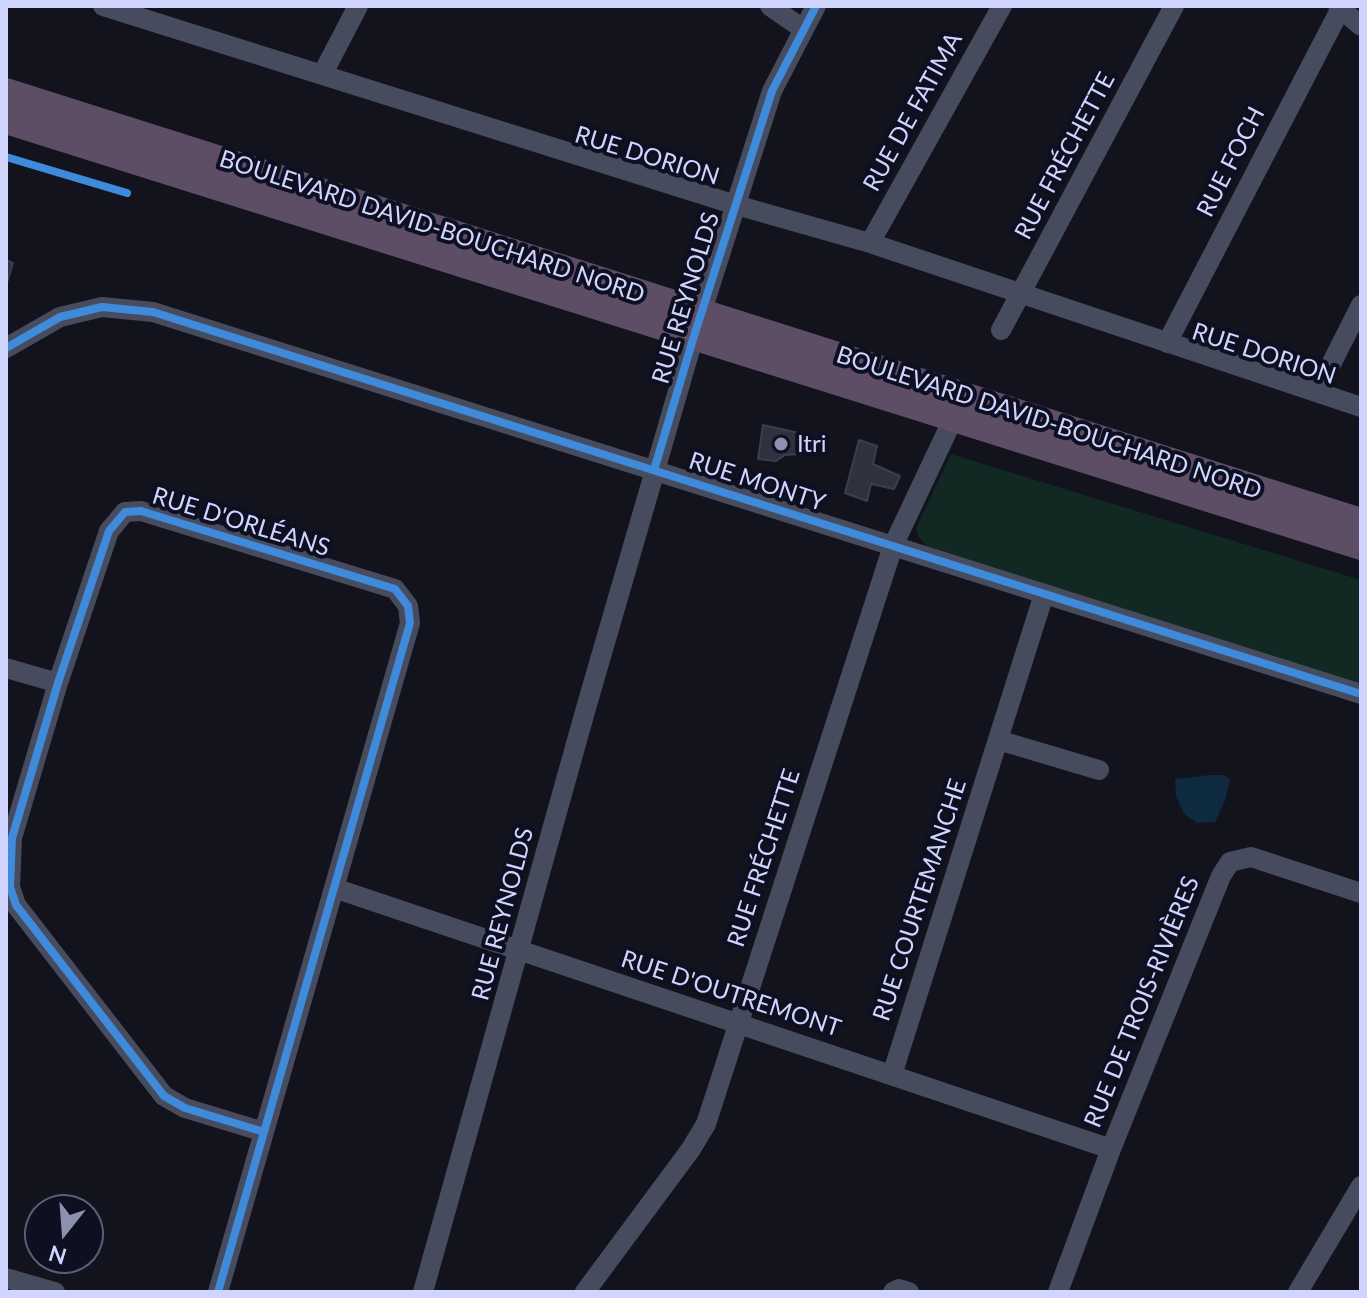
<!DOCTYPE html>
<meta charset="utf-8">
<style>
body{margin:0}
#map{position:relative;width:1367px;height:1298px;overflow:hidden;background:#12131d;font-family:Lato,sans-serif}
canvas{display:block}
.frame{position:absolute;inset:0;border:8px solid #cfd5fe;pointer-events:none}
.north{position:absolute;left:24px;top:1194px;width:80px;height:80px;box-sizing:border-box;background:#0e0f21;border:2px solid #5b5e79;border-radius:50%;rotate:197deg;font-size:22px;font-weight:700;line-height:32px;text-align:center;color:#cfd5fe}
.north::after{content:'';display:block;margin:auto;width:28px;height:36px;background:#8d91af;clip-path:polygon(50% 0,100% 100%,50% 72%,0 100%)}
</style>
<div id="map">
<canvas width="1367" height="1298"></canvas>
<div class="frame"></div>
<div class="north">N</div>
</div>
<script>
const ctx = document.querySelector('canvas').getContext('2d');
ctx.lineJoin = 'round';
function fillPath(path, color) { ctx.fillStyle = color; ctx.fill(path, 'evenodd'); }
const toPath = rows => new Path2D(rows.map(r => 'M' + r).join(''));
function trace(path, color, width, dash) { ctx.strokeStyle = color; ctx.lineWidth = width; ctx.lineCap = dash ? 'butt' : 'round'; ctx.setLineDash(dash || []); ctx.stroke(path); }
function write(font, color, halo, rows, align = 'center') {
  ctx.font = font + ' Lato,sans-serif'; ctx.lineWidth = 8; ctx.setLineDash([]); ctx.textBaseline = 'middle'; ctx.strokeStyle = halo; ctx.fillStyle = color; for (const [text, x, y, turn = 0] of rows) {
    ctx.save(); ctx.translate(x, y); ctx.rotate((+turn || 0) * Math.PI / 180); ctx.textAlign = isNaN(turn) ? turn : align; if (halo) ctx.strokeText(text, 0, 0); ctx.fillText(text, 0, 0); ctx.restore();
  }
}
fillPath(toPath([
 [951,454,1361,580,1361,686,929,548,918,536,916,528]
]), '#112823');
fillPath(toPath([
 [1209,775,1223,775,1230,779,1225,801,1215,822,1197,823,1184,814,1176,796,1175,779]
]), '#0d2a3e');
const building = toPath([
 [6,260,13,263,6,286,6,260],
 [763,425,803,434,800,454,785,455,776,461,758,459,763,425],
 [859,440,877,446,873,464,900,476,894,489,871,484,867,501,845,493,859,440]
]);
fillPath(building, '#30313f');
trace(building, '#3c3e50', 2);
trace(toPath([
 [103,6,736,205,870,243,1361,407],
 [770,6,803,29],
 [1338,6,1361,26],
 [322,75,358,6],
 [870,243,1002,6],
 [1001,330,1174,6],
 [1167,343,1342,6],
 [6,348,60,317,102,307,153,312,1361,694],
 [1317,392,1361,305],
 [6,668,58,683],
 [998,740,1099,770],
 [334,888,1111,1149],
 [892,1075,1044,594],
 [6,1278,55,1292],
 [218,1292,264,1132,410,623,408,606,395,589,141,511,125,512,109,531,58,683,12,838,10,887,16,905,164,1096,185,1108,264,1132],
 [423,1292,586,708,694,336,772,91,816,6],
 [585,1292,691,1149,706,1124,893,546,953,419],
 [893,1292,899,1289,909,1292],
 [1058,1292,1111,1149,1221,876,1230,862,1251,857,1361,893],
 [1298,1292,1361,1186]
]), '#474b5e', 20);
trace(toPath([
 [6,92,1361,522],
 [6,120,1361,546]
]), '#5d4e66', 28);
trace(toPath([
 [6,157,127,193],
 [6,348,60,317,102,307,153,312,1361,694],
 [654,470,694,336,772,91,816,6],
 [218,1292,264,1132,410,623,408,606,395,589,141,511,125,512,109,531,58,683,12,838,10,887,16,905,164,1096,185,1108,264,1132]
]), '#408adc', 8);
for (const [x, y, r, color] of [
 [781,444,8,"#8d91af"]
]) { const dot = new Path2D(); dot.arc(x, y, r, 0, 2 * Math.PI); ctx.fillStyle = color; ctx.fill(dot); trace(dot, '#0e0f21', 3); }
write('24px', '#cfd5fe', '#0e0f21', [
 ["RUE DE FATIMA",913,112,-61],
 ["RUE DORION",647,156,17],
 ["RUE FRÉCHETTE",1065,156,-62],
 ["RUE FOCH",1231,162,-63],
 ["BOULEVARD DAVID-BOUCHARD NORD",432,227,18],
 ["RUE REYNOLDS",686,298,-73],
 ["RUE DORION",1264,354,18],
 ["BOULEVARD DAVID-BOUCHARD NORD",1049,423,18],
 ["RUE MONTY",757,482,18],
 ["RUE D'ORLÉANS",241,522,17],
 ["RUE FRÉCHETTE",764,858,-72],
 ["RUE COURTEMANCHE",920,900,-72],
 ["RUE REYNOLDS",503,914,-75],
 ["RUE D'OUTREMONT",731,994,18],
 ["RUE DE TROIS-RIVIÈRES",1142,1002,-68]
]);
write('24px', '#cfd5fe', '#0e0f21', [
 ["Itri",797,444]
], 'left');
</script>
